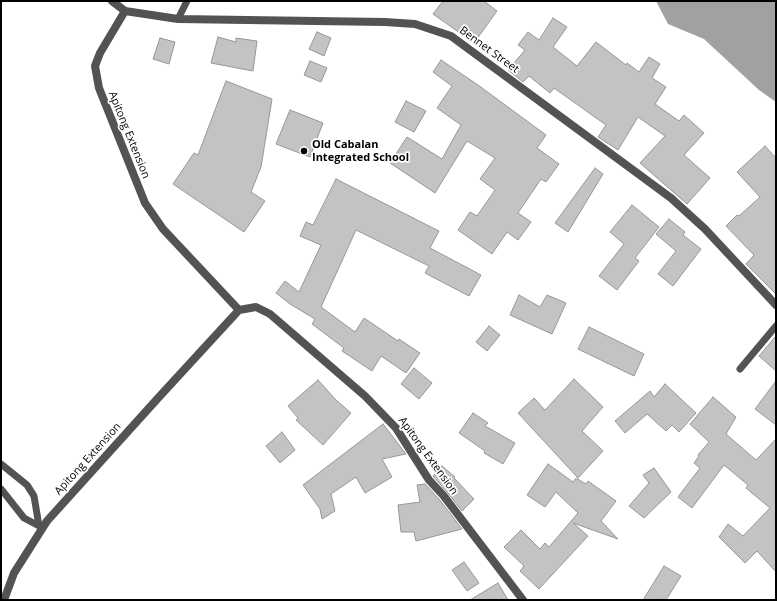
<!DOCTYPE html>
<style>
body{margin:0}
#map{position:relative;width:777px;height:601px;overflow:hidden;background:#fff;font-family:"Open Sans",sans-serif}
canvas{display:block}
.frame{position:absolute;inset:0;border:2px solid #000;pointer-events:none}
</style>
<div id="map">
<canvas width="777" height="601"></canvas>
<div class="frame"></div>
</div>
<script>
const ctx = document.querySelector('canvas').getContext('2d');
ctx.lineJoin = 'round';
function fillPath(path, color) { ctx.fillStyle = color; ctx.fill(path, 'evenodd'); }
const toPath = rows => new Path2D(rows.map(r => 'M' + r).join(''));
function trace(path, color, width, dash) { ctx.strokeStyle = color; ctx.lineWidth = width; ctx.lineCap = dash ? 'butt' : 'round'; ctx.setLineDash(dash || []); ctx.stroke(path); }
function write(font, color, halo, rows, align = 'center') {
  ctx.font = font + ' "Open Sans",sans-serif'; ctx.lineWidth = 3.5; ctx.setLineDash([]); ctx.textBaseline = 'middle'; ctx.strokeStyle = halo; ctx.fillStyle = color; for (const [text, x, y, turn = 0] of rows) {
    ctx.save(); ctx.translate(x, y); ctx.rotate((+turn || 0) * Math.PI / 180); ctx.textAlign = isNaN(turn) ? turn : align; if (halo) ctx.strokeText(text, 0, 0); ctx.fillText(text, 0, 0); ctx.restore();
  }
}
fillPath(toPath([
 [656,1,776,1,776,102,759,90,704,39,668,24]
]), '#a1a1a1');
const building = toPath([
 [443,1,484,1,497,11,474,43,433,14,443,1],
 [553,18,567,27,553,47,577,66,596,42,626,65,627,63,639,72,649,57,660,64,652,78,666,87,655,104,679,121,684,115,704,133,684,155,710,178,687,204,640,163,665,136,638,117,618,150,598,137,606,125,554,88,550,93,529,76,523,82,508,70,525,50,518,45,528,32,539,40,553,18],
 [317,32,331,38,324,56,309,49,317,32],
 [218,37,236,42,236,38,257,41,253,71,211,63,218,37],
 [160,38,175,42,169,64,153,59,160,38],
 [441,60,478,85,546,135,537,148,559,164,546,182,541,179,518,213,531,222,518,240,507,232,492,254,458,230,470,212,477,216,495,190,480,179,495,158,467,141,435,193,390,163,407,137,442,159,461,125,437,108,452,86,433,72,441,60],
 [310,61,327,68,321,82,304,75,310,61],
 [226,81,272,99,261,167,251,192,265,201,244,232,173,184,194,153,198,155,226,81],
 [406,101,426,111,414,132,395,122,406,101],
 [290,110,323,123,310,157,276,144,290,110],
 [765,146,776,158,776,294,746,264,754,255,726,226,737,215,739,216,760,197,737,172,765,146],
 [595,168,603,174,568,232,555,223,595,168],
 [336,179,439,231,430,248,481,275,469,296,425,273,429,266,356,230,321,307,355,332,364,318,398,341,399,339,420,353,406,373,381,356,372,371,342,351,344,348,312,324,315,319,290,304,276,293,285,281,299,292,321,245,300,236,306,222,313,225,336,179],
 [632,205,659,227,635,258,639,261,617,290,599,276,624,244,610,232,632,205],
 [669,219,685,232,683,235,701,249,673,286,658,274,676,251,656,234,669,219],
 [519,295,540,307,547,295,566,303,552,334,510,315,519,295],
 [489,326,500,335,487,351,476,342,489,326],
 [589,327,644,354,634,376,578,349,589,327],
 [776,336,776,371,759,356,776,336],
 [414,368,432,383,419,399,401,384,414,368],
 [574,379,603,407,582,431,603,451,578,478,518,413,534,398,545,410,574,379],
 [318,380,336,400,351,413,323,445,296,420,298,418,288,406,318,380],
 [776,381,776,425,755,409,776,381],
 [665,384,696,413,679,432,672,425,666,431,647,414,625,433,615,421,650,391,654,397,665,384],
 [713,397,736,417,726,434,756,460,776,439,776,572,757,551,745,563,719,537,728,524,743,536,770,508,746,488,748,485,724,465,692,508,678,497,700,468,694,463,699,456,698,455,709,442,690,424,713,397],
 [473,413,488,423,485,426,515,443,503,464,484,453,485,451,459,433,473,413],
 [383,424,406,454,382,459,392,477,365,493,356,477,331,494,335,511,322,519,320,509,303,485,383,424],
 [282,432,295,450,280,463,266,446,282,432],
 [548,464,573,482,576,478,586,484,588,481,616,501,601,521,618,539,573,523,588,536,539,589,520,571,524,566,504,547,521,530,540,549,545,543,549,547,578,513,556,492,545,507,527,495,548,464],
 [442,466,455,477,454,478,474,499,462,511,447,492,433,476,442,466],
 [654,468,671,492,644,518,629,506,649,483,643,475,654,468],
 [425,484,439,499,462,529,416,541,414,532,401,532,398,505,420,502,417,485,425,484],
 [464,562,479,583,467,591,452,570,464,562],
 [664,566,681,576,666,600,643,600,664,566],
 [498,583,508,600,470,600,498,583]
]);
fillPath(building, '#c3c3c3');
trace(building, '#979797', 1);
trace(toPath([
 [178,19,187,1],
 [740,369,776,326],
 [1,464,27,485,34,496,39,526],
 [1,489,24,518,41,527]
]), '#535353', 7);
trace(toPath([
 [112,1,125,11,178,19,385,22,415,24,451,36,671,198,705,229,776,305],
 [125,11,100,53,95,66,99,88,145,203,163,229,239,310],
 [4,600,14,573,47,521,159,397,239,310,256,307,270,314,365,396,396,428,429,480,443,495,523,600]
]), '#535353', 8);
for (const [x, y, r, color] of [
 [304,151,4,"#000"]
]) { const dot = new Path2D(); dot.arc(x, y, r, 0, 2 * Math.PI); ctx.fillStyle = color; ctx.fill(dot); trace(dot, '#fff', 1.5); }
write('11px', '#000', '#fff', [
 ["Bennet Street",489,50,36],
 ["Apitong Extension",129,135,68],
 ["Apitong Extension",428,456,54],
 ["Apitong Extension",88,459,-48]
]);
write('bold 11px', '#000', '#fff', [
 ["Old Cabalan",312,145],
 ["Integrated School",312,158]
], 'left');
</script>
